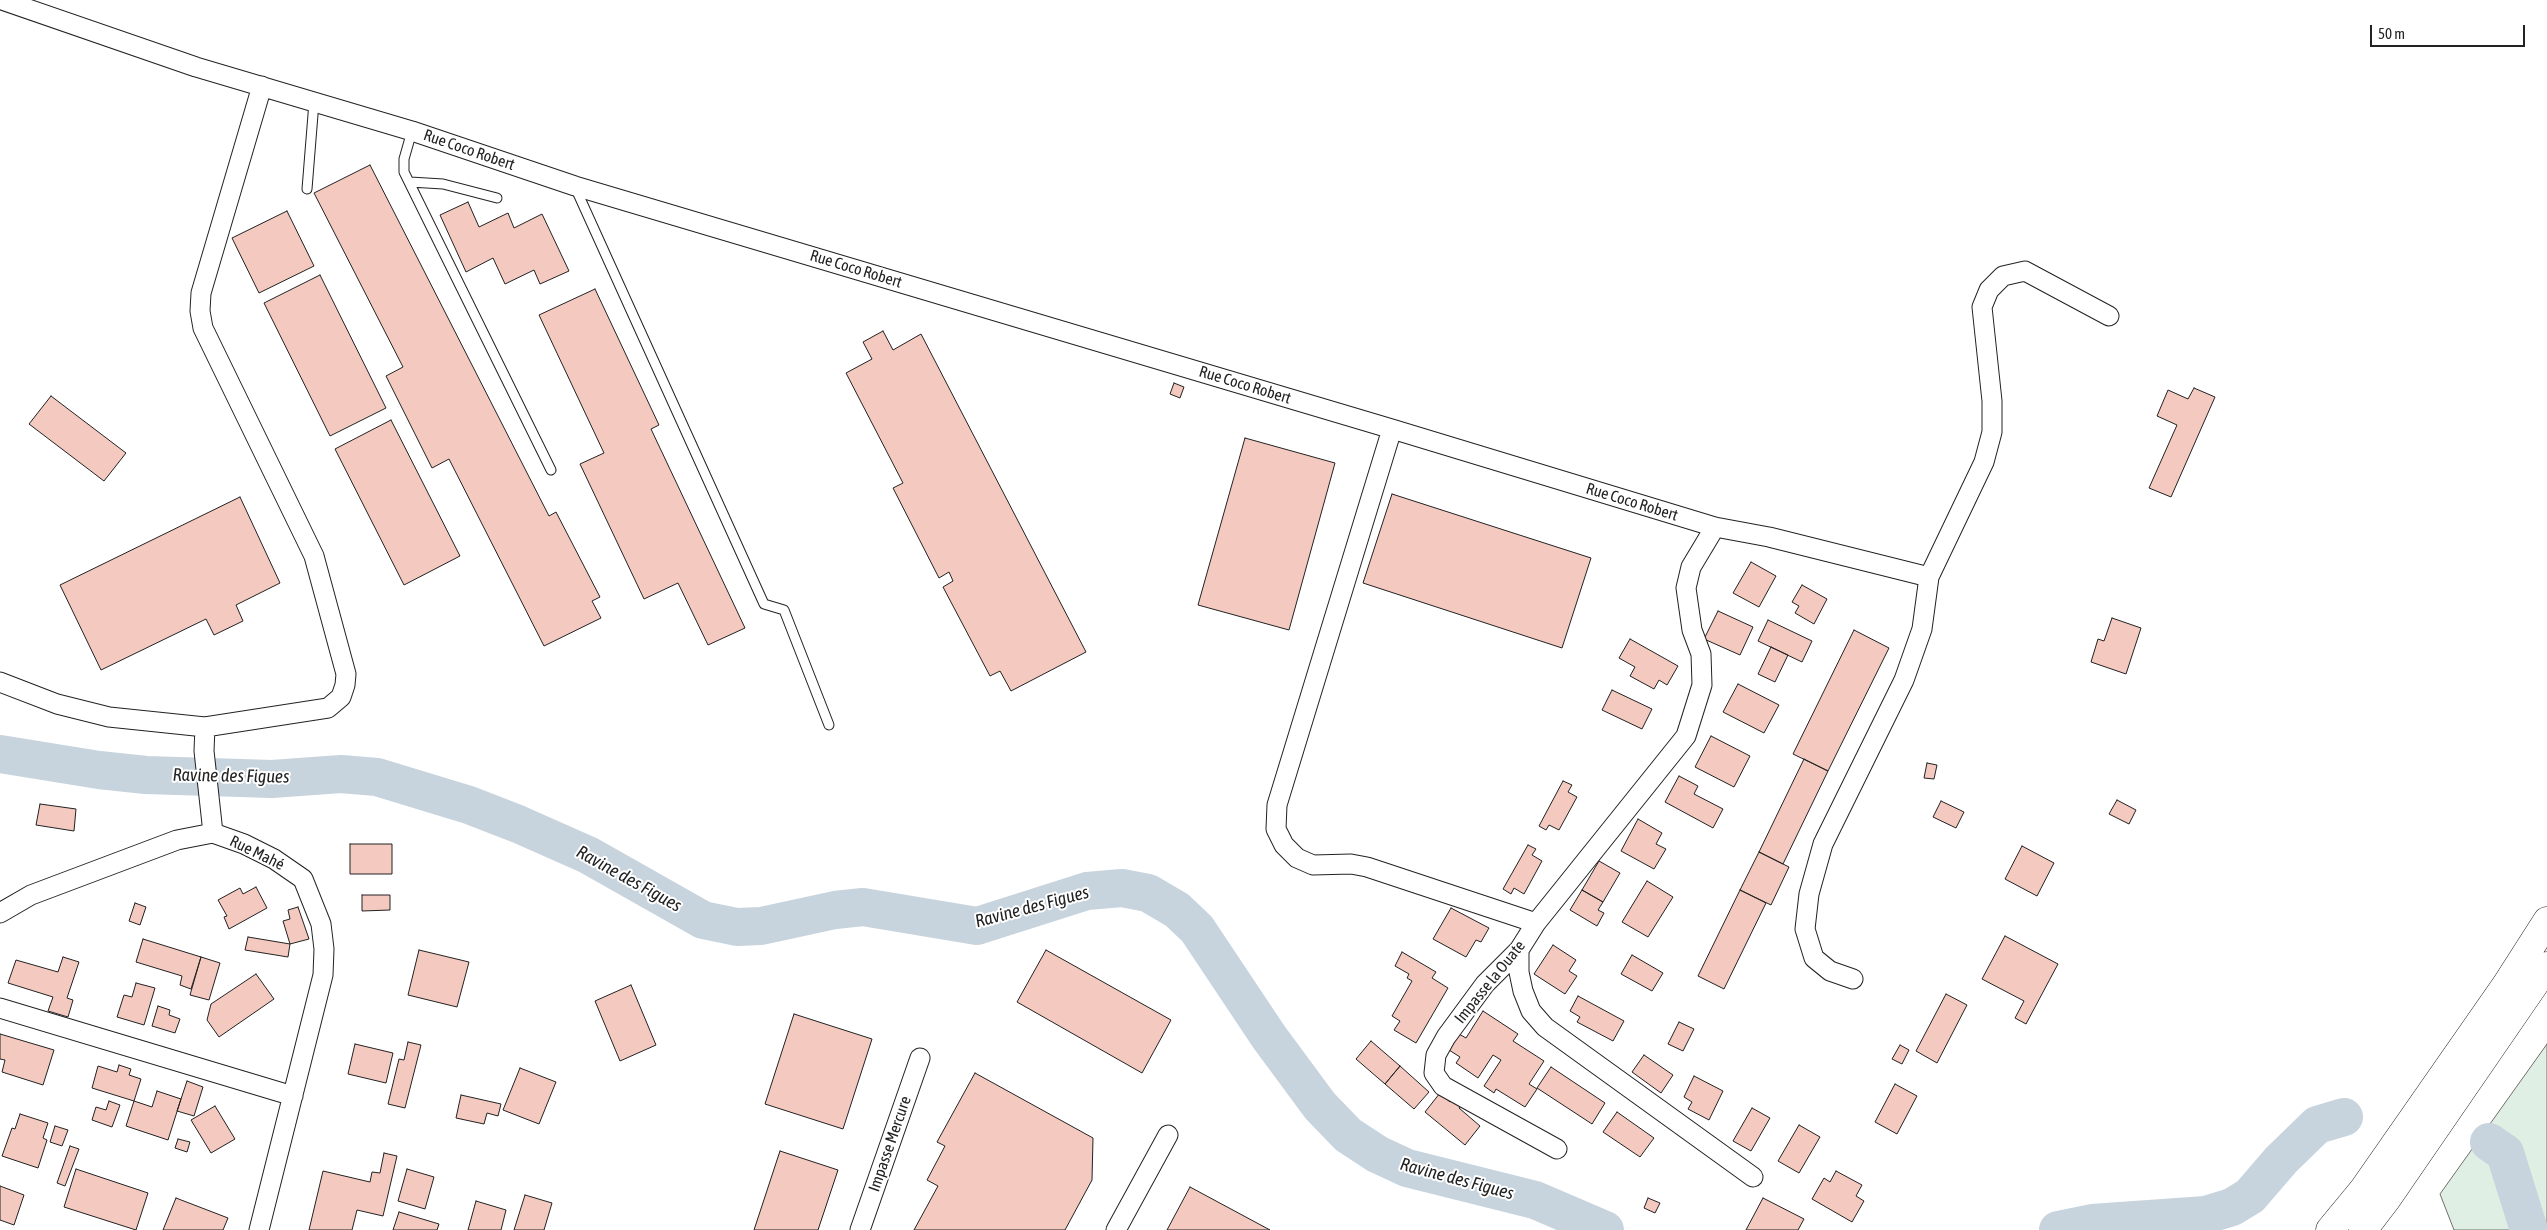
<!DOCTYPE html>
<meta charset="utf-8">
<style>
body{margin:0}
#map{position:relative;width:2547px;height:1230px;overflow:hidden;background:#fff;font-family:"Asap Condensed",sans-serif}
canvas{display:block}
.scale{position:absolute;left:2370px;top:25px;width:155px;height:22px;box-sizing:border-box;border:2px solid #222;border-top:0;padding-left:6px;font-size:15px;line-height:18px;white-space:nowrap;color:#222;-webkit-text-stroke:4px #fff;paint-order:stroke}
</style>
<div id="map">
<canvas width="2547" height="1230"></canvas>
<div class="scale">50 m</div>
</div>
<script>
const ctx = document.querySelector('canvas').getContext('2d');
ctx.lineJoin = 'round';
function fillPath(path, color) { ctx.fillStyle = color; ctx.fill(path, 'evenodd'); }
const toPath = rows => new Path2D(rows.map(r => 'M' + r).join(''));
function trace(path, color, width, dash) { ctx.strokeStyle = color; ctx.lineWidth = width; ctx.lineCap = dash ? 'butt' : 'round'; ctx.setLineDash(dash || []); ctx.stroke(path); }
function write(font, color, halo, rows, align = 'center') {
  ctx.font = font + ' "Asap Condensed",sans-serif'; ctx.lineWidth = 4; ctx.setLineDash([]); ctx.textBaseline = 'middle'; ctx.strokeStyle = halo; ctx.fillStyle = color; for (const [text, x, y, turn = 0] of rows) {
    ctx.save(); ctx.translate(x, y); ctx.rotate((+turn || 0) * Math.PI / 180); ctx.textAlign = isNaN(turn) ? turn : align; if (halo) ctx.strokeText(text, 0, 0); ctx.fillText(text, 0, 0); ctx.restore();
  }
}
const green = toPath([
 [2547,1044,2547,1230,2454,1230,2440,1194,2547,1044]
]);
fillPath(green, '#e0efe3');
trace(green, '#6f6f6f', 1);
trace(toPath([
 [0,754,99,770,146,775,272,779,341,774,377,777,469,805,518,824,588,855,703,920,737,927,761,926,835,910,863,907,977,926,1087,891,1122,888,1148,893,1177,910,1197,929,1269,1037,1320,1106,1348,1135,1377,1154,1407,1168,1535,1200,1605,1230],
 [2489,1142,2505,1153,2529,1230],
 [2058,1230,2092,1223,2206,1215,2232,1207,2250,1196,2281,1160,2317,1125,2344,1117]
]), '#c7d3dd', 38);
const building = toPath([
 [370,165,549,516,556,512,600,597,592,601,601,618,544,646,449,459,432,468,386,376,403,367,314,193,370,165],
 [468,202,479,227,508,213,514,228,542,214,569,271,540,284,534,270,505,284,493,258,466,272,440,215,468,202],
 [287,211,314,266,259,293,232,238,287,211],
 [320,275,386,408,330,436,264,303,320,275],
 [595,289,659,425,651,429,745,628,708,645,678,583,644,599,580,464,604,453,539,315,595,289],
 [883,331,893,350,921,334,1086,652,1011,691,1000,671,990,676,943,587,953,581,949,572,939,578,893,488,903,483,846,373,872,359,863,342,883,331],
 [1174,383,1184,387,1180,398,1170,394,1174,383],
 [2194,388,2215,397,2171,497,2149,488,2177,425,2157,416,2168,390,2188,399,2194,388],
 [51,396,126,453,104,481,29,424,51,396],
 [391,420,460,556,404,585,335,449,391,420],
 [1245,438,1335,463,1289,630,1198,605,1245,438],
 [1392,494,1591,558,1562,648,1363,583,1392,494],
 [240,497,280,583,236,605,243,621,214,635,206,619,101,670,60,585,240,497],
 [1751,562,1776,576,1759,607,1733,593,1751,562],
 [1802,585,1827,599,1814,624,1795,613,1799,606,1792,602,1802,585],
 [1718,611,1753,627,1740,655,1704,639,1718,611],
 [2112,618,2141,628,2126,674,2091,662,2098,639,2104,641,2112,618],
 [1768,620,1812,641,1802,662,1758,641,1768,620],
 [1854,630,1889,648,1828,771,1793,754,1854,630],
 [1630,639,1678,666,1667,685,1659,680,1654,689,1630,676,1635,667,1619,658,1630,639],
 [1771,647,1788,655,1775,682,1758,674,1771,647],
 [1738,684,1779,705,1764,733,1723,712,1738,684],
 [1612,690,1652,709,1642,729,1602,710,1612,690],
 [1711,736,1750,756,1734,787,1695,767,1711,736],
 [1804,759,1828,771,1783,864,1759,852,1804,759],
 [1927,763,1937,765,1934,779,1924,778,1927,763],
 [1679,776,1698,786,1694,794,1723,809,1713,828,1665,802,1679,776],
 [1563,781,1572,785,1568,792,1577,797,1559,830,1549,825,1546,830,1539,826,1563,781],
 [2117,800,2136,810,2129,824,2109,814,2117,800],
 [1941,801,1964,812,1956,828,1933,817,1941,801],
 [40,804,76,809,74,831,36,825,40,804],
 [1638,819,1662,833,1656,844,1666,849,1654,869,1621,851,1638,819],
 [350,844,392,844,392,874,350,874,350,844],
 [1528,845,1536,849,1532,855,1542,861,1524,894,1514,888,1511,894,1503,889,1528,845],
 [2022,846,2054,863,2037,896,2005,879,2022,846],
 [1759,852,1789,867,1771,905,1740,890,1759,852],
 [1599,861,1620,873,1603,902,1582,890,1599,861],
 [1647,881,1673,897,1648,937,1622,922,1647,881],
 [256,887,267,908,229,929,224,917,227,916,218,900,240,888,243,894,256,887],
 [1582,890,1603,902,1598,910,1604,913,1597,926,1570,910,1582,890],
 [1740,890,1766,903,1724,989,1698,976,1740,890],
 [362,895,390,895,390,910,362,911,362,895],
 [135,903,146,907,140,925,129,921,135,903],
 [298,907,309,939,290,944,283,921,290,919,288,910,298,907],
 [1451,908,1489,928,1481,942,1476,940,1466,957,1433,939,1451,908],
 [2005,936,2058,964,2026,1024,2015,1018,2024,1001,1982,979,2005,936],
 [248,937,290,944,288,957,245,950,248,937],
 [143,939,201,957,191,989,180,985,182,976,136,962,143,939],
 [1553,945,1576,960,1569,971,1577,976,1565,994,1534,974,1553,945],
 [419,950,469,962,457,1007,408,995,419,950],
 [1046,950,1171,1020,1142,1073,1017,1002,1046,950],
 [1402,952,1436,972,1432,978,1448,988,1416,1043,1394,1030,1400,1021,1392,1016,1412,981,1407,978,1409,974,1395,966,1402,952],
 [1632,955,1663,973,1652,991,1621,974,1632,955],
 [63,957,79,962,67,998,73,1000,68,1017,48,1011,53,997,8,983,16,960,58,972,63,957],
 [201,957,220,963,209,1000,190,995,201,957],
 [256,974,274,999,219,1037,207,1020,211,1004,256,974],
 [136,983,155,988,144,1025,117,1017,124,995,132,997,136,983],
 [631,985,656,1045,620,1061,595,1001,631,985],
 [1946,994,1967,1005,1937,1063,1916,1051,1946,994],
 [1578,996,1624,1021,1613,1041,1577,1022,1580,1017,1570,1011,1578,996],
 [158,1006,170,1010,169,1015,180,1019,175,1033,152,1026,158,1006],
 [1483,1011,1518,1034,1513,1041,1544,1061,1529,1084,1537,1089,1525,1107,1496,1089,1494,1093,1484,1086,1501,1060,1493,1055,1478,1078,1456,1063,1460,1057,1449,1050,1459,1034,1466,1038,1483,1011],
 [794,1014,872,1039,843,1129,765,1104,794,1014],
 [1679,1022,1694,1029,1683,1051,1668,1044,1679,1022],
 [0,1034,54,1050,43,1085,2,1072,5,1060,0,1059,0,1034],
 [1371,1041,1400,1066,1385,1084,1356,1059,1371,1041],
 [408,1042,421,1045,405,1108,388,1104,399,1059,404,1060,408,1042],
 [355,1044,393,1053,386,1083,348,1074,355,1044],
 [1900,1045,1909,1050,1902,1064,1892,1059,1900,1045],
 [1644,1055,1673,1075,1661,1093,1632,1072,1644,1055],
 [119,1065,131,1069,129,1075,141,1079,134,1101,92,1088,98,1066,117,1072,119,1065],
 [1400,1066,1429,1092,1414,1109,1385,1084,1400,1066],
 [1551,1067,1605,1103,1592,1124,1537,1088,1551,1067],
 [520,1068,556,1082,539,1124,503,1110,520,1068],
 [975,1073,1093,1138,1092,1180,1065,1230,914,1230,938,1186,927,1180,945,1146,937,1142,975,1073],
 [1694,1076,1723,1091,1709,1120,1688,1109,1692,1102,1684,1097,1694,1076],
 [187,1081,203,1087,194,1116,177,1111,187,1081],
 [1895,1084,1917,1096,1897,1134,1875,1122,1895,1084],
 [157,1091,181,1099,168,1140,126,1126,134,1101,152,1107,157,1091],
 [1440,1093,1450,1102,1455,1095,1463,1103,1459,1108,1480,1126,1465,1145,1425,1112,1440,1093],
 [461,1095,501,1104,498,1116,487,1113,484,1124,456,1118,461,1095],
 [109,1101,120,1105,112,1127,92,1120,96,1107,106,1110,109,1101],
 [215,1106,235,1139,211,1153,191,1120,215,1106],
 [1752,1108,1770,1118,1751,1151,1733,1141,1752,1108],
 [1617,1112,1654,1138,1640,1157,1603,1132,1617,1112],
 [20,1114,48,1123,43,1138,47,1140,38,1168,2,1156,12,1128,15,1129,20,1114],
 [1799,1125,1820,1137,1799,1173,1778,1161,1799,1125],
 [55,1126,68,1130,62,1146,50,1142,55,1126],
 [178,1139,190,1142,187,1152,175,1148,178,1139],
 [70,1146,79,1149,65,1186,57,1183,70,1146],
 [780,1151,838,1170,818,1230,754,1230,780,1151],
 [384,1153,397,1156,383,1216,357,1210,352,1230,309,1230,323,1171,370,1182,372,1172,380,1173,384,1153],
 [76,1169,148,1193,136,1230,64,1207,76,1169],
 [407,1169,434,1177,425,1209,398,1201,407,1169],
 [1836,1171,1862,1185,1856,1196,1864,1201,1852,1222,1812,1199,1824,1178,1830,1182,1836,1171],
 [0,1186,24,1195,14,1225,0,1220,0,1186],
 [1190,1187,1270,1230,1167,1230,1190,1187],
 [525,1195,552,1203,544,1230,514,1230,525,1195],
 [176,1198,228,1218,223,1230,163,1230,176,1198],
 [1648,1198,1660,1203,1655,1213,1644,1208,1648,1198],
 [1763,1198,1804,1219,1798,1230,1746,1230,1763,1198],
 [476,1201,506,1210,501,1230,468,1230,476,1201],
 [399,1212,439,1224,437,1230,393,1230,399,1212]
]);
fillPath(building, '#f3c9c0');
trace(building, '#222', 1);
const lane = toPath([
 [412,131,404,159,404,172,551,470],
 [410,182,443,184,497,198],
 [575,187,764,604,784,610,829,725],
 [307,189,314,102]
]);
const street = toPath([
 [2,0,196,67,412,131,575,186,1392,429,1715,527,1769,537,1929,577],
 [1392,429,1277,805,1276,829,1284,845,1297,858,1313,865,1351,864,1367,867,1536,923],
 [0,682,57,704,109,717,205,727,204,751,213,833],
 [205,727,328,708,341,697,345,685,346,674,314,556,203,328,200,311,201,293,262,86],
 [0,913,31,895,177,840,213,833,244,844,274,859,303,879,321,924,324,949,323,975,259,1230],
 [1519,950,1519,972,1523,991,1531,1011,1545,1027,1753,1177],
 [1853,979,1830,971,1814,958,1805,929,1809,894,1823,844,1904,680,1922,629,1929,577,1984,462,1992,432,1992,401,1982,307,1989,290,2003,276,2025,271,2109,316],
 [0,1008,293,1096],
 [1557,1149,1443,1086,1434,1073,1436,1055,1446,1037,1485,984,1519,950,1536,923,1686,736,1702,685,1701,654,1692,630,1686,588,1691,567,1715,527],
 [860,1230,920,1058],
 [1116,1230,1168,1135]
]);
const highway = toPath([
 [2330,1230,2363,1190,2506,985,2547,921],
 [2363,1230,2386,1200,2547,966]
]);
trace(lane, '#222', 11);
trace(street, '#222', 21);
trace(highway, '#222', 29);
trace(lane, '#fff', 9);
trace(street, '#fff', 19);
trace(highway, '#fff', 28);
write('16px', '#222', '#fff', [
 ["Rue Coco Robert",469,150,19],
 ["Rue Coco Robert",856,269,17],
 ["Rue Coco Robert",1245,385,17],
 ["Rue Coco Robert",1632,502,17],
 ["Rue Mahé",257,853,26],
 ["Impasse la Ouate",1490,982,-51],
 ["Impasse Mercure",890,1144,-71]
]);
write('italic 18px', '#222', '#fff', [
 ["Ravine des Figues",231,776,1],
 ["Ravine des Figues",629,879,29],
 ["Ravine des Figues",1032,907,-15],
 ["Ravine des Figues",1457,1179,15]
]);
</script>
